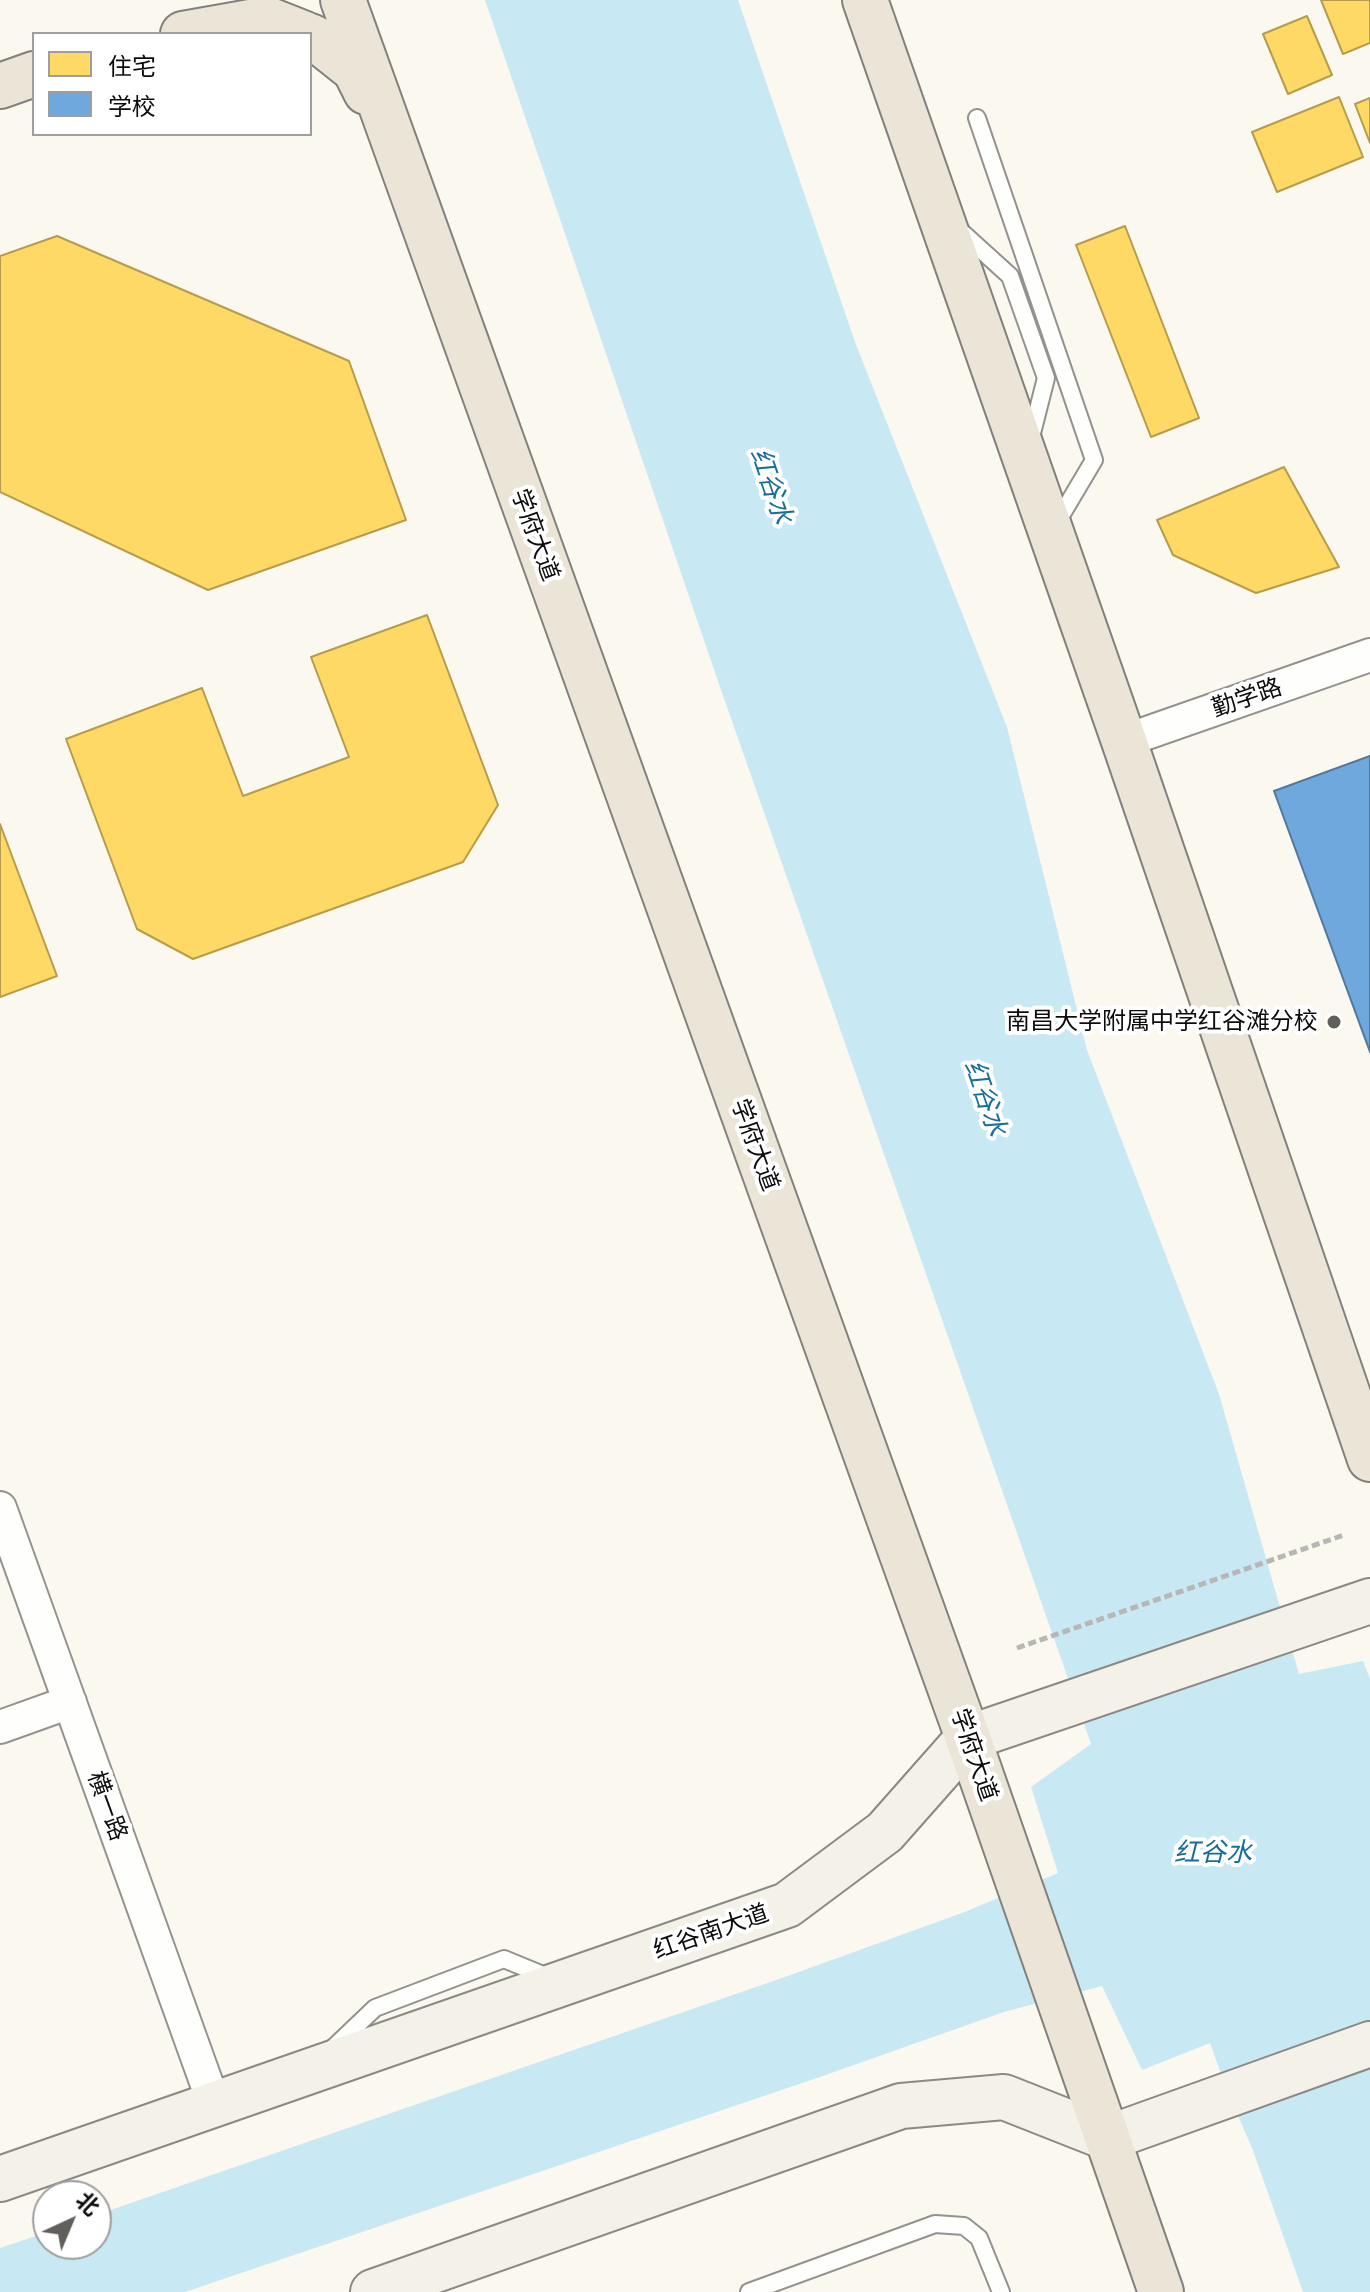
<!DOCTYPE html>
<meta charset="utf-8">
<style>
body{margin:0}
#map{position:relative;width:1370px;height:2292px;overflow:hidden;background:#fbf8f0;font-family:"Crimson Pro","Noto Sans SC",serif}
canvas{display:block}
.legend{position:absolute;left:32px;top:32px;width:280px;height:104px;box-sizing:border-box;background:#fff;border:2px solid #9e9e9e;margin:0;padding:10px 14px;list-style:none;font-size:24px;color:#0c0c0c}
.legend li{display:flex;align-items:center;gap:16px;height:40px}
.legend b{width:40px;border:2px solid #9e9e9e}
.north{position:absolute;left:32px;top:2180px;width:80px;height:80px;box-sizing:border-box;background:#fff;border:2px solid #9e9e9e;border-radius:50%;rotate:44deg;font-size:22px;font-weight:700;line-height:32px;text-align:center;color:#0c0c0c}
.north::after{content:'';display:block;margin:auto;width:28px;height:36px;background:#605f5c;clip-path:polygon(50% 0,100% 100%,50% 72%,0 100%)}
</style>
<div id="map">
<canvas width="1370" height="2292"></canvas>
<ul class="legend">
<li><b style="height:22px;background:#ffd966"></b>住宅</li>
<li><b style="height:22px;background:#6fa8dc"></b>学校</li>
</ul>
<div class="north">北</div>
</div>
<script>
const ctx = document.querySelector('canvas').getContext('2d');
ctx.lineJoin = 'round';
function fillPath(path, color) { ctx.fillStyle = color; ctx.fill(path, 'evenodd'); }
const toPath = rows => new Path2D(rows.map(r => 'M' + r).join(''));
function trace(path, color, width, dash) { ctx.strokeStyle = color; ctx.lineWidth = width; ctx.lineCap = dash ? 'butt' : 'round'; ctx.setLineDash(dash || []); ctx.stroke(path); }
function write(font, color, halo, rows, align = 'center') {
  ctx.font = font + ' "Crimson Pro","Noto Sans SC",serif'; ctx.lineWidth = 8; ctx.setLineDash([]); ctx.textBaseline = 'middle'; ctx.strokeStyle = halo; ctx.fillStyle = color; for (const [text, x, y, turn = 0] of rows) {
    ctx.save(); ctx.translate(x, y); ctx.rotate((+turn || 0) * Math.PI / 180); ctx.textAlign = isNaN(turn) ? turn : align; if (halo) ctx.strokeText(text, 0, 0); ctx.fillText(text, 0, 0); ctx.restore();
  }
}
fillPath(toPath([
 [485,0,738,0,855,342,1007,727,1087,1050,1219,1394,1299,1674,1363,1661,1370,1679,1370,2292,1303,2292,1252,2148,1228,2093,1210,2043,1142,2070,1102,1986,1004,2012,817,2078,185,2292,0,2292,0,2248,48,2232,48,2244,96,2244,96,2215,782,1978,962,1913,1058,1873,1031,1787,1091,1744,720,687]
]), '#c8e9f4');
const homes = toPath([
 [1321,0,1370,0,1370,43,1343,54,1321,0],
 [1307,16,1332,75,1288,94,1263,34,1307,16],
 [1339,97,1363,157,1277,192,1252,132,1339,97],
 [1370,98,1370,143,1355,104,1370,98],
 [1125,226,1199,418,1151,437,1076,245,1125,226],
 [57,236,349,361,406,520,208,590,0,492,0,256,57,236],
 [1284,467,1339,567,1256,593,1173,555,1157,520,1284,467],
 [427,615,498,805,463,862,193,959,137,929,66,739,202,688,243,796,349,757,311,657,427,615],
 [0,824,57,976,0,997,0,824]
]);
fillPath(homes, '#ffd966');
trace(homes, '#b69c4b', 2);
const schools = toPath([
 [1370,756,1370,1052,1274,791,1370,756]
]);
fillPath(schools, '#6fa8dc');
trace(schools, '#51799e', 2);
const lane = toPath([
 [977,118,1094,460,1056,524],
 [957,228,1010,276,1046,378,1030,441],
 [331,2050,375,2008,504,1959,550,1978],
 [749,2292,935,2224,964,2226,979,2238,1001,2292]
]);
const street = toPath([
 [1124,741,1370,655],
 [0,1508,214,2104],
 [0,1727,70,1702]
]);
const secondary = toPath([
 [0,2179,787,1905,885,1832,968,1738,1370,1601],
 [373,2292,901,2106,1004,2097,1108,2138,1370,2044]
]);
const primary = toPath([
 [343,0,968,1738,1161,2292],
 [865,0,1124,741,1370,1459],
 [183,34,267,19,305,34],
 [310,36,316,39,355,70,366,92],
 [0,86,34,74]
]);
trace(lane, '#94928f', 20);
trace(street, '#94928f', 36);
trace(secondary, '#8a8985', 48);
trace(primary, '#81807c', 48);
trace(toPath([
 [1017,1648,1344,1535]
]), '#b7b7b5', 5, [8, 4]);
trace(lane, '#fefefd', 16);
trace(street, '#fefefd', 32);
trace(secondary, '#f4f1e8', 44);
trace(primary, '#ebe5d8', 44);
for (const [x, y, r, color] of [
 [1334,1022,8,"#605f5c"]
]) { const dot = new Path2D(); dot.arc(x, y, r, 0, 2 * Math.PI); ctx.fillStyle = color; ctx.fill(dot); trace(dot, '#fff', 3); }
write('24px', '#0c0c0c', '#fff', [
 ["学府大道",535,535,70],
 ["勤学路",1247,698,-19],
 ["学府大道",755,1145,70],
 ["学府大道",974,1755,71],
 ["横一路",107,1806,70],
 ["红谷南大道",711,1932,-19]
]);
write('24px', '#0c0c0c', '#fff', [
 ["南昌大学附属中学红谷滩分校",1318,1022]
], 'right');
write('italic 26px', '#186e9b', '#fff', [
 ["红谷水",771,486,71],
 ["红谷水",985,1098,71],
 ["红谷水",1213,1853]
]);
</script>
